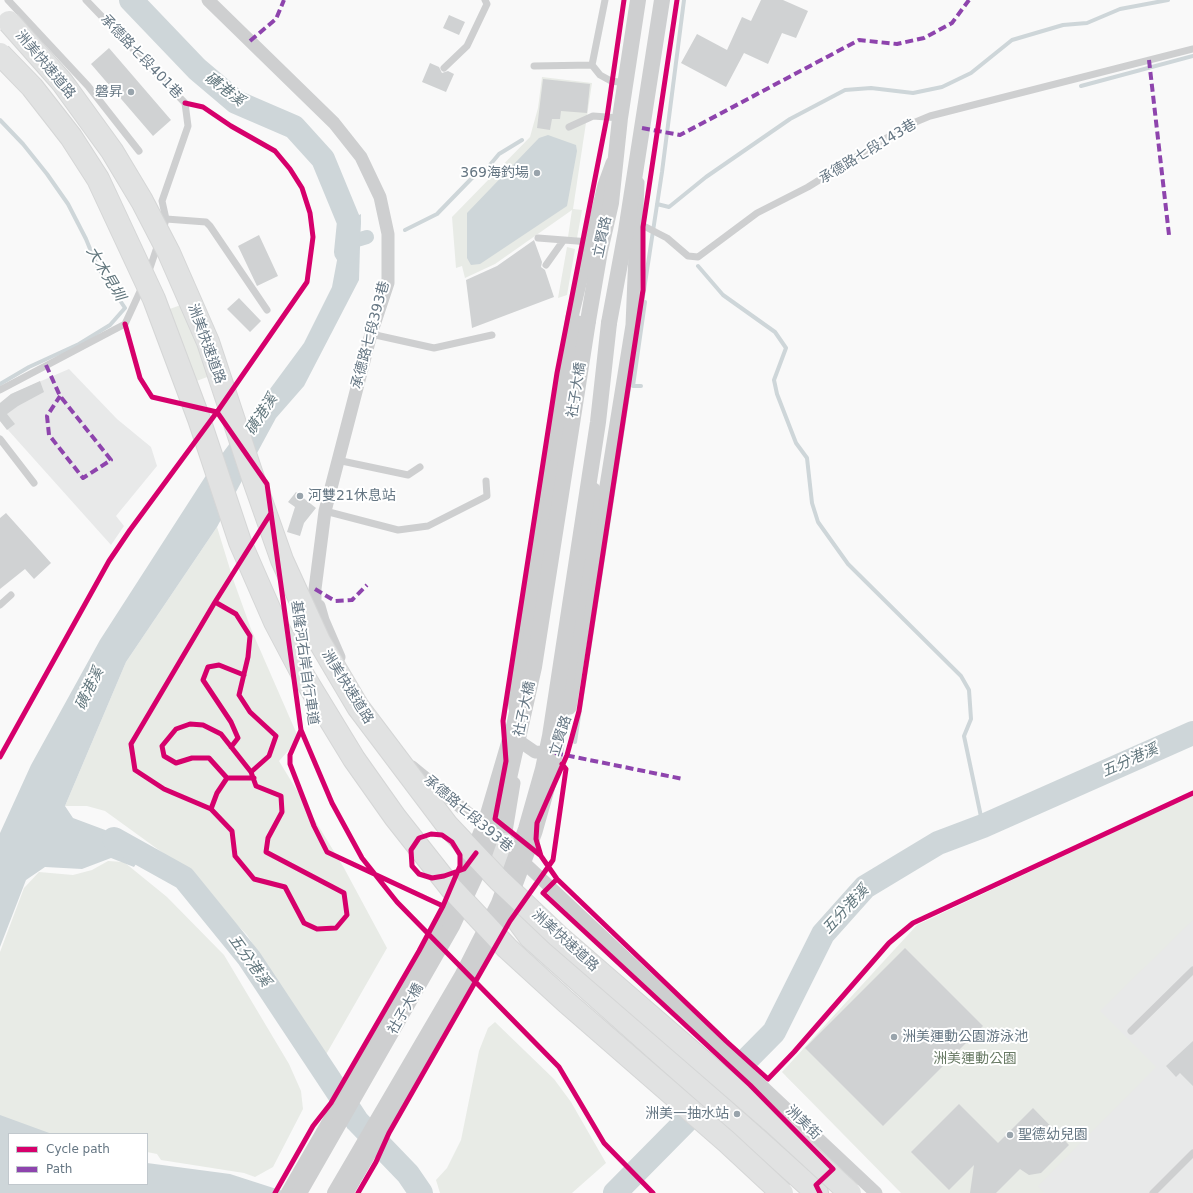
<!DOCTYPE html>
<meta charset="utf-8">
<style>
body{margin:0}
#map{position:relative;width:1193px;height:1193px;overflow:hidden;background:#f9f9f9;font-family:"DejaVu Sans",sans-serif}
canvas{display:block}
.legend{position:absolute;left:8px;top:1133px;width:140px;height:52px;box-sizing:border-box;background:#fff;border:1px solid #c1c8cd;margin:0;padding:5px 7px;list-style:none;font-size:12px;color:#657683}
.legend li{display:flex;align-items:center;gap:8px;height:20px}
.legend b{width:20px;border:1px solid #c1c8cd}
</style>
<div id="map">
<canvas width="1193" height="1193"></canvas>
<ul class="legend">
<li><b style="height:5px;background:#d6006c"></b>Cycle path</li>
<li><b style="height:5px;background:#8e44ad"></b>Path</li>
</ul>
</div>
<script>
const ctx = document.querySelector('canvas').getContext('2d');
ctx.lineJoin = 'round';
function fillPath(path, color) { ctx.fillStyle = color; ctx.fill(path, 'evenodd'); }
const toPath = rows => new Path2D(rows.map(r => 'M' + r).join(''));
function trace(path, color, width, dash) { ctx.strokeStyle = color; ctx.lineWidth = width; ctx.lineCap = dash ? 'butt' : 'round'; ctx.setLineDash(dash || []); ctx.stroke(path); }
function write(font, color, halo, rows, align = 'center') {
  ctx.font = font + ' "DejaVu Sans","Noto Sans TC",sans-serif'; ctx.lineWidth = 4; ctx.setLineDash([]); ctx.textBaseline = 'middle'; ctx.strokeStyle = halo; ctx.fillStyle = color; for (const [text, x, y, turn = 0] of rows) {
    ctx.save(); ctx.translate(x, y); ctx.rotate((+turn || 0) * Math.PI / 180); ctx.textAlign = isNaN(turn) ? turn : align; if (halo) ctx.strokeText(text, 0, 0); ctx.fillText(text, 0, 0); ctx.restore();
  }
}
fillPath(toPath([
 [69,369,117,419,151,447,157,466,116,516,124,526,111,545,0,421,0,403,11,394],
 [1193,798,1193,1193,905,1193,786,1076,918,928]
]), '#e8e9e9');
fillPath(toPath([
 [542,77,592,83,573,209,582,210,577,238,568,237,572,210,495,264,465,278,462,266,456,268,452,217,530,137,538,108],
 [567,247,575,249,567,295,558,298],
 [200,298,226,370,183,386,156,314],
 [217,527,233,579,251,629,299,739,279,761,344,868,387,948,324,1058,247,935,174,861,105,811,87,806,65,806,126,662],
 [1193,795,1193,920,1100,1011,1156,1067,1038,1186,1044,1193,901,1193,782,1072,917,925],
 [108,861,124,862,167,897,224,955,289,1064,301,1091,303,1109,273,1167,255,1177,244,1173,161,1160,157,1154,147,1152,147,1134,19,1134,0,1128,0,952,24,888,39,872,73,875,92,870],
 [495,1022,554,1079,571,1102,606,1163,572,1193,440,1193,436,1180,447,1168,461,1140,479,1051,488,1028]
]), '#e8ebe6');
fillPath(toPath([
 [548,135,576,145,577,151,567,206,480,264,471,265,467,258,467,213,539,138],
 [361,214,359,280,304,386,276,418,217,527,126,662,65,806,73,818,148,846,134,867,111,858,82,869,45,867,26,880,0,947,0,833,31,765,100,640,205,477,304,343,332,287,344,223],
 [0,1115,52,1134,9,1134,9,1184,147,1184,147,1163,230,1174,289,1193,0,1193]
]), '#ced6d9');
trace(toPath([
 [1081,86,1193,56],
 [0,120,23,144,47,174,68,204,86,239,97,266,125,308,110,325,79,344,29,367,0,384],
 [657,204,669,207,706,177,790,119,845,90,871,88,913,93,942,87,971,73,1012,40,1063,25,1087,23,1120,9,1168,0],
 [405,230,437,214,472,178,484,172,499,154,522,140],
 [698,266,723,295,775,332,786,348,774,380,777,394,796,443,807,458,812,503,818,522,848,564,961,676,969,690,971,719,964,736,983,826],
 [641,386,633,386,645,302],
 [575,742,662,172,684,0]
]), '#ced6d9', 4);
trace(toPath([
 [347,243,367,237]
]), '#ced6d9', 14);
trace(toPath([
 [131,0,197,69,236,102,294,127,323,159,349,222,346,252],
 [114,839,184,878,249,958,357,1121,408,1174,421,1193],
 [615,1193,774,1032,823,934,865,887,938,843,983,826,1193,733]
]), '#ced6d9', 24);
fillPath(toPath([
 [761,0,783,0,808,11,796,38,782,33,768,64,744,53,726,87,681,63,697,34,727,50,742,17,751,21],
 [449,15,465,22,459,35,443,28],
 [109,48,171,120,153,136,91,64],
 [430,63,439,67,442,73,448,71,454,74,446,92,422,82],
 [543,79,590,84,587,113,561,111,560,119,552,119,550,130,537,128],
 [259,235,278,276,257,286,238,246],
 [534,240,542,262,541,267,545,270,554,297,472,328,466,280,497,266],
 [239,298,261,321,250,332,227,309],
 [40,381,44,392,18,406,7,414,15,424,7,430,0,421,0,403,11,394],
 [296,492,316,508,304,523,300,536,287,532,295,507,288,502],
 [6,513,51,563,34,579,25,569,0,589,0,518],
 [905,948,983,1026,883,1126,805,1048],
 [1193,1041,1193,1086,1180,1073,1176,1077,1166,1066],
 [959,1104,998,1143,1033,1108,1069,1145,1041,1173,1029,1175,1020,1169,996,1193,970,1193,974,1165,949,1190,911,1152]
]), '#d0d2d3');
const trunk = toPath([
 [504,844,502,863,509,901,519,922,530,937,817,1193]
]);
trace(trunk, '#d5d6d6', 24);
trace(toPath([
 [8,0,88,86,139,151],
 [86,0,185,103,188,126,162,201,166,219,163,230],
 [605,0,592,65,600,75,611,81,626,83],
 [534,66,592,65],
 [444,68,467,46,487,4,485,0],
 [569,127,593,116,620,118],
 [166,219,206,222,210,226,267,310],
 [638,223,667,238,688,256,698,257,757,213,808,187,906,126,930,116,1193,49],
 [538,238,590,242],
 [546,265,563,241],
 [148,274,158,244],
 [371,334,434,348,492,335],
 [0,390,125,324,143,285],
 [0,439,34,483],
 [337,460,408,475,420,467],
 [325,511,398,530,428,526,487,496,486,481],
 [0,605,11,595],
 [1131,1031,1193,970],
 [1153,1193,1193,1153]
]), '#cecfd0', 7);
trace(toPath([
 [208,0,334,123,361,157,380,197,388,234,388,283,371,334,325,511,315,589,315,623],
 [319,606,323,620,339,657],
 [515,708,513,689,572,317,604,185,612,163],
 [570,708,632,325,638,183],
 [519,741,535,752,555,753],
 [412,767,491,832],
 [504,844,514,783],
 [517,856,876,1193]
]), '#cecfd0', 13);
trace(toPath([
 [588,321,600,251,611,203,620,118,638,0],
 [609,323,626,231,662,0]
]), '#cecfd0', 16);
trace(trunk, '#e1e2e2', 22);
const trunkBridge = toPath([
 [9,22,62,82,112,151,142,201,169,253,208,342,252,475,282,560,319,641,358,707,447,825,499,880,558,936,775,1124,850,1193],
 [0,54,32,87,71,137,98,179,154,299,199,419,240,542,275,622,304,677,354,759,395,817,451,888,507,948,565,1001,727,1142,782,1193]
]);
trace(trunkBridge, '#d5d6d6', 24, []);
trace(toPath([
 [287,1193,430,946,450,906,485,819,513,724,525,666,578,322],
 [347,1193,470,981,508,907,536,832,553,772,559,739,592,520,594,489]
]), '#cecfd0', 13);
trace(toPath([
 [299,1193,452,926,480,866,495,824,507,787,534,667,588,321],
 [335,1193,462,976,499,903,526,829,543,769,550,736,598,422,609,323]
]), '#cecfd0', 16);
trace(trunkBridge, '#e1e2e2', 22);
trace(toPath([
 [250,41,276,19,284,0],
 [1149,60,1169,235],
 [642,128,680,135,859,40,897,44,924,38,952,23,969,0],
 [46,365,60,396,111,460,83,478,49,435,47,416,60,396],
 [315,589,335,601,352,600,367,585],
 [555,753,683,779]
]), '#8e44ad', 4, [8, 4]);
trace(toPath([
 [677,0,643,227,643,290,579,711,567,755,537,823,536,839,541,856,557,879,726,1041,768,1079,794,1052,889,943,913,923,1193,793],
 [125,324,140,378,152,397,217,412,267,484,301,730,332,803,362,858,397,902,559,1067,604,1143,653,1193],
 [215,602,236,614,250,636,248,657,239,695,250,712,276,736,269,756,251,772,256,786,281,796,282,812,268,838,266,852,344,893,347,915,336,928,317,929,304,923,285,887,254,879,235,856,232,831,211,809,164,789,135,770,131,744,215,602,271,513],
 [301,730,290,755,290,764,314,826,327,852,443,906],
 [231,747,238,738,231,722,203,680,208,667,219,665,244,675],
 [0,757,109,561,130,530,217,412,307,282,313,237,310,213,302,188,290,169,275,151,231,126,203,107,185,103],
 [227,778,209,758,192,758,176,763,164,756,162,746,176,729,190,724,203,725,221,734,251,772],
 [211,809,217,793,227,778,254,778],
 [540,855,495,819,506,761,503,721,557,373,607,117,624,0],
 [557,879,543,893,750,1085,833,1169,816,1185,820,1193],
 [275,1193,313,1126,331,1103,419,951,443,906,460,866,460,855,452,842,442,835,431,834,419,838,411,850,412,866,419,874,432,878,444,876,464,869,476,853],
 [358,1193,376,1162,389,1133,510,921,553,860,566,769,562,764]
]), '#d6006c', 5);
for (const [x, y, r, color] of [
 [131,92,4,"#99a4ac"],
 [537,173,4,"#99a4ac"],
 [300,496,4,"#99a4ac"],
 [894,1037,4,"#99a4ac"],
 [737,1114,4,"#99a4ac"],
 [1010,1135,4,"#99a4ac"]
]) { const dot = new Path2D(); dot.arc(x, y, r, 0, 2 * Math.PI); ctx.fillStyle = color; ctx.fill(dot); trace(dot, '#fff', 1.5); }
write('14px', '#657683', '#fff', [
 ["承德路七段401巷",141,57,46],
 ["洲美快速道路",45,65,50],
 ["承德路七段143巷",868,152,-31],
 ["立賢路",603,237,-78],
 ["承德路七段393巷",371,335,-75],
 ["洲美快速道路",206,344,70],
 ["社子大橋",577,390,-81],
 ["基隆河右岸自行車道",304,663,82],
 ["洲美快速道路",347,687,58],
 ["社子大橋",525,709,-78],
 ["立賢路",561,736,-72],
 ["承德路七段393巷",468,814,40],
 ["洲美快速道路",565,941,42],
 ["社子大橋",406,1009,-60],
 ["洲美街",803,1123,44]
]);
write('14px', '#657683', '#fff', [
 ["磐昇",123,92],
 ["369海釣場",529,173],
 ["河雙21休息站",308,496,"left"],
 ["洲美運動公園游泳池",902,1037,"left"],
 ["洲美一抽水站",729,1114],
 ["聖德幼兒園",1018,1135,"left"]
], 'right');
write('14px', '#687a64', '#fff', [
 ["洲美運動公園",975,1059]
]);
write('italic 15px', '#60757c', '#fff', [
 ["磺港溪",224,90,37],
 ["大木見圳",105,274,59],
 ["磺港溪",262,415,-57],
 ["磺港溪",90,689,-64],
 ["五分港溪",1130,761,-24],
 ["五分港溪",846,910,-47],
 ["五分港溪",249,961,54]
]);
</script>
